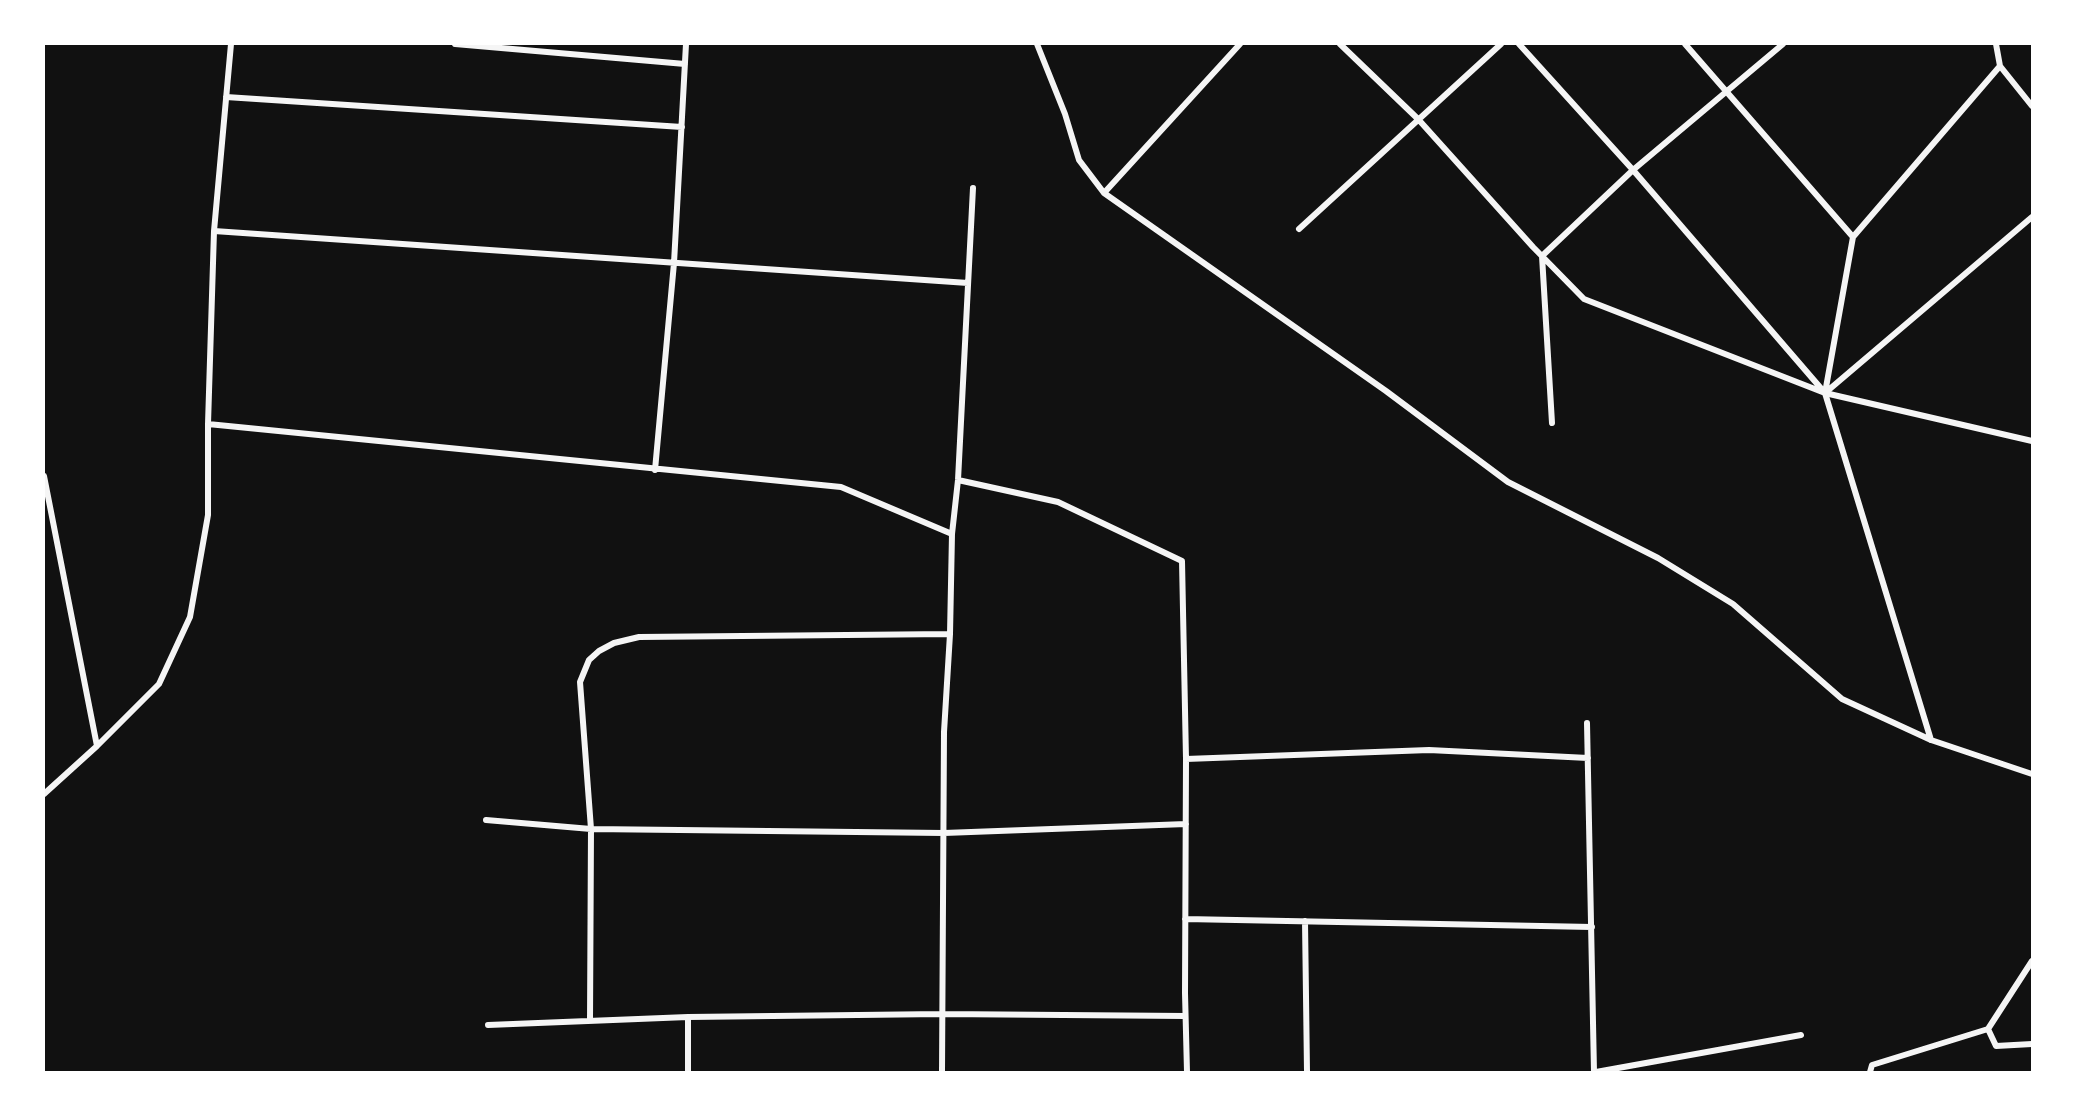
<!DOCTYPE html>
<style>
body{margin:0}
#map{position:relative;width:2076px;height:1116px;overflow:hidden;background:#111;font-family:"DejaVu Sans",sans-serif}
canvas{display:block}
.frame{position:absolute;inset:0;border:45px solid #fff;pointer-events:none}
</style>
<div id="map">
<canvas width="2076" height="1116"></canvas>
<div class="frame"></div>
</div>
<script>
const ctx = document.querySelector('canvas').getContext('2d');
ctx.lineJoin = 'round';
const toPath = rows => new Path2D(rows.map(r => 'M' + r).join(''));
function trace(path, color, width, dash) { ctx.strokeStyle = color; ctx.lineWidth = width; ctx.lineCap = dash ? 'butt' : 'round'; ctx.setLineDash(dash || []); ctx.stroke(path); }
trace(toPath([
 [455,44,685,64],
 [1037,44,1065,114,1079,160,1104,193,1386,391,1508,482,1658,558,1733,604,1842,699,1931,740,2032,774],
 [1340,44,1418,119,1533,247,1584,299,1825,393,2032,441],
 [1519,44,1633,170,1542,256,1552,423],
 [1685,44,1853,237],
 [1783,44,1633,170,1825,393,1931,740],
 [2000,66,2032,106],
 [226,97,682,127],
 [1104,193,1240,44],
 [1299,229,1501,44],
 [214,231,968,283],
 [1825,393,1853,237,2000,66,1996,44],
 [1825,393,2032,217],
 [208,424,841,487,952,534],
 [655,470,674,263,686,44],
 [44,476,97,746,44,794],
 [958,480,1058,502,1182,561,1186,759,1185,993,1187,1072],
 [1587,723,1594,1072],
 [97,746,159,684,190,617,208,515,208,424,214,231,231,44],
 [1186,759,1429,750,1588,758],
 [486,820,591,829,944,833,1186,824],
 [1185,919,1592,927],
 [1305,921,1307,1072],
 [590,1021,591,829,580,682,589,660,599,651,614,643,639,637,950,634],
 [488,1025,688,1017,942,1014,1185,1016],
 [1988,1029,1996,1046,2032,1044],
 [688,1072,688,1017],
 [942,1072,944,732,950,634,952,534,958,480,973,188],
 [1596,1072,1801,1035],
 [1870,1072,1872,1065,1988,1029,2032,961]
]), '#f5f5f5', 6);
</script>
